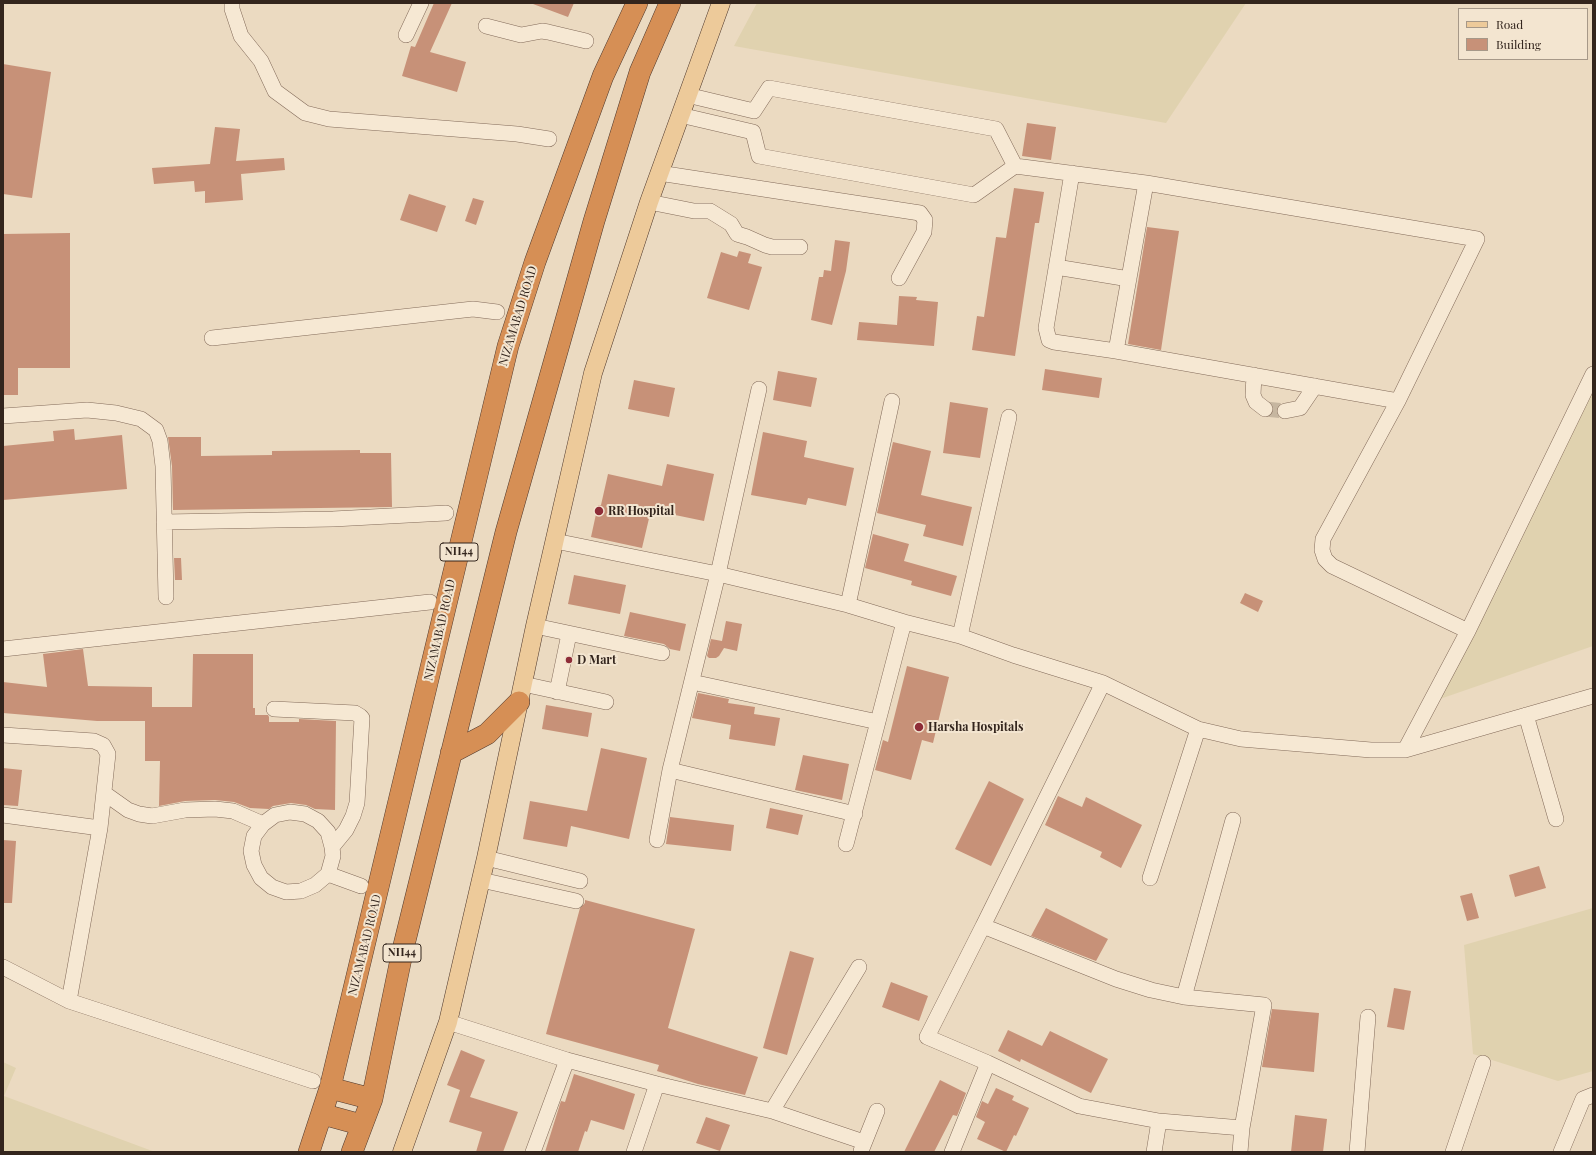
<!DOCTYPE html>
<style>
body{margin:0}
#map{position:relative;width:1596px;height:1155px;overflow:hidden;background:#ebdac1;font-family:"Playfair Display",serif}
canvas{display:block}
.frame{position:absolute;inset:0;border:4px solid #33251d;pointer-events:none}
.legend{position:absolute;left:1458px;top:8px;width:130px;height:52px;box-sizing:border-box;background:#f3e5d0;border:1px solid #a69888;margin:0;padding:5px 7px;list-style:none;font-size:12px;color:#33251d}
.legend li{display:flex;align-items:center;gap:8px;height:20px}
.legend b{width:20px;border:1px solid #a69888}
</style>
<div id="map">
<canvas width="1596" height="1155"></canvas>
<div class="frame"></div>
<ul class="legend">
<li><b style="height:5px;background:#edca9a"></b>Road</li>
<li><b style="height:11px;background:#c79178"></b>Building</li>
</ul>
</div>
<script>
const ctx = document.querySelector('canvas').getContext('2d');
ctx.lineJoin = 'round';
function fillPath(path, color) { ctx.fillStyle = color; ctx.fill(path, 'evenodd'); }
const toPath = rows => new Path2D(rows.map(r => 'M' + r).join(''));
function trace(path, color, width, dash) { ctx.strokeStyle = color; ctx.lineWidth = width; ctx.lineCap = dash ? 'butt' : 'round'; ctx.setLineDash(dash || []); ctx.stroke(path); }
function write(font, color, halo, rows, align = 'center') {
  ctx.font = font + ' "Playfair Display",serif'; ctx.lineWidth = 4; ctx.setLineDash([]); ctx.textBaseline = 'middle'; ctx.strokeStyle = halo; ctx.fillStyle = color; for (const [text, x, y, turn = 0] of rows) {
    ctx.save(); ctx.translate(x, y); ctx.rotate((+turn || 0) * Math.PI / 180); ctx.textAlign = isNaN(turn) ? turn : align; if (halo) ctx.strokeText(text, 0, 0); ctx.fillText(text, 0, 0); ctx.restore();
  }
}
fillPath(toPath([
 [757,3,1246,3,1166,123,734,46],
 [1593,387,1593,646,1437,700],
 [1593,908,1593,1071,1558,1081,1473,1054,1464,945],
 [3,1062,16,1068,4,1096,155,1152,3,1152]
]), '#e0d2af');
fillPath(toPath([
 [434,3,452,3,430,52,466,62,457,92,402,76,411,46,415,47],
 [534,3,574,3,568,17,533,4],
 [3,64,51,72,32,198,3,194],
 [1027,123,1056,127,1051,160,1022,156],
 [215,127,240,129,236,161,284,158,285,170,241,174,243,200,205,203,205,191,195,192,194,181,154,184,152,168,210,164],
 [1014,188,1044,192,1039,223,1035,223,1015,356,972,350,977,316,984,317,996,237,1006,238],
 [409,194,446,206,437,232,400,220],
 [473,198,484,201,476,225,465,221],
 [1147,227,1179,231,1161,350,1128,344],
 [70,233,70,368,18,368,18,395,3,395,3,234],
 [835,240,850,242,846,271,832,325,811,320,819,277,823,277,824,270,831,271],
 [739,251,751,254,748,263,762,267,749,310,707,298,721,252,737,257],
 [899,296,917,297,916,300,938,302,934,346,857,340,859,322,897,325],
 [1045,369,1102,378,1099,398,1042,390],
 [778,371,817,378,811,407,773,400],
 [634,380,675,388,669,417,628,409],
 [950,402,988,408,980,458,943,453],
 [74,429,75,440,122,435,127,489,3,500,3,446,54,441,53,431],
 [763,432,807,441,804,457,854,468,846,506,808,498,806,505,751,495],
 [168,437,201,437,201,456,272,455,272,451,360,450,360,453,391,453,392,507,173,510,172,466],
 [893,442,931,451,921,495,972,507,963,546,923,536,926,525,877,513],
 [667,464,714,474,704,521,651,510,642,548,591,537,598,505,601,505,608,474,662,486],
 [873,534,909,544,904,561,957,576,951,596,911,585,912,581,865,568],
 [174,558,181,558,182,580,175,580],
 [574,575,626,585,620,614,568,604],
 [1245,593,1263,601,1258,612,1240,603],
 [630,612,686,624,680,651,670,649,664,644,624,636],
 [726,621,742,624,737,651,724,648,719,656,716,658,709,658,707,656,711,639,722,641],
 [83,649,88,686,152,687,152,707,192,707,193,654,253,654,253,708,255,708,255,715,268,715,269,717,269,722,299,722,299,719,336,721,335,810,315,809,306,805,291,803,273,806,269,809,250,808,234,802,215,800,185,801,159,806,160,761,145,761,145,721,97,721,3,713,3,682,47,687,43,654],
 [907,666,949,677,933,743,922,740,911,780,875,770,883,740,888,742],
 [698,693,729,699,728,703,755,707,754,714,780,718,775,746,729,739,731,725,692,718],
 [546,705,592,713,588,737,542,729],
 [601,748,647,758,629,839,571,826,567,847,523,839,530,801,587,811],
 [803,755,849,764,842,800,795,790],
 [3,768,22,770,18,806,3,805],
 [989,781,1024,799,991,866,955,849],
 [1058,796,1082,807,1086,797,1142,825,1121,868,1100,857,1102,852,1045,825],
 [770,808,803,815,798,835,766,828],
 [670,817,734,825,731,851,666,844],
 [3,840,16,841,12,903,3,903],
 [1539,866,1546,888,1515,897,1509,875],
 [1472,893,1479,918,1467,921,1460,896],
 [585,900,695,929,668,1028,758,1057,745,1095,698,1084,657,1071,659,1065,546,1034,580,908,585,903],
 [1046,908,1108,939,1096,961,1031,936],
 [790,951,814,958,787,1055,763,1048],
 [891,982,928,996,919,1021,882,1007],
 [1394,988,1411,991,1404,1030,1387,1027],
 [1272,1009,1319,1013,1314,1072,1262,1067],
 [1008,1030,1042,1046,1050,1031,1108,1059,1091,1093,1021,1059,1020,1062,998,1051],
 [461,1050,485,1060,470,1097,518,1112,503,1152,476,1152,482,1132,449,1122,460,1090,447,1085],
 [574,1074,635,1094,624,1130,591,1120,587,1132,585,1131,578,1152,545,1152,560,1104,561,1101,565,1102],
 [940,1080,966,1093,957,1116,953,1115,934,1152,904,1152],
 [996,1088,1014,1096,1012,1100,1029,1108,1016,1136,1014,1135,1006,1152,977,1139,985,1122,976,1117,982,1101,988,1104],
 [1295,1115,1327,1119,1323,1152,1291,1152],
 [706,1117,730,1125,720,1151,696,1143]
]), '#c79178');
trace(toPath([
 [1265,409,1285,411]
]), '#c6b6a0', 15, [15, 8]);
const minor = toPath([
 [232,3,232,9,241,36,261,61,275,91,305,113,329,119,517,134,549,139],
 [486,26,521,35,542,31,548,32,586,41],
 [406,35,421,3],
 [687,95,754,111,769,88,996,129,1015,166],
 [680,115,753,132,759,156,974,195,1015,166,1146,183,1477,239,1398,401,1323,539,1322,550,1325,559,1332,566,1468,631],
 [659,173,920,213,925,220,924,232,899,278],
 [1072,173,1046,328,1049,340,1054,342,1116,351,1398,401],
 [649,202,694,211,710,211,731,224,737,234,747,237,765,245,772,247,800,247],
 [1056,267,1129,279],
 [212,338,473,309,497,312],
 [1116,351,1146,183],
 [1254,375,1253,395,1256,402,1265,409],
 [1285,411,1300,408,1315,386],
 [3,416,87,410,116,413,141,419,156,430,160,441,163,466,166,597],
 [164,522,333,519,446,513],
 [555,541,718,574,848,605,904,622,960,636,1013,655,1103,683,1198,729,1150,878],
 [848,605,892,401],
 [535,626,662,653],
 [960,636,1009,417],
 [3,649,430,602],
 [692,682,878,722],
 [523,684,606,702],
 [557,692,569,634],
 [274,709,355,713,360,716,362,718,357,803,353,816,346,830,332,847],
 [1526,715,1556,819],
 [1198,729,1241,739,1371,750,1405,750,1593,696],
 [3,735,94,741,103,745,108,754,100,828,69,1001],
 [1405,750,1468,631,1593,374],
 [670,770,855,814],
 [104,793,128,810,139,814,152,816,185,810,215,809,233,811,263,824],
 [290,812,305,814,318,821,328,832,332,847,333,856,328,874,315,885,301,891,286,892,272,887,261,878,254,865,251,851,254,836,263,824,275,815,290,812],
 [3,815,100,828],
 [657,840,670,770,718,574,759,389],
 [846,844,904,622],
 [486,858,580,881],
 [328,874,361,886],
 [481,880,576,901],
 [983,926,1116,979,1151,990,1184,997,1264,1005,1242,1128,1159,1121,1079,1106,988,1063,927,1037,983,926],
 [983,926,1103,683],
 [3,967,69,1001,313,1081],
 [1184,997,1233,820],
 [448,1022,567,1060,657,1084,772,1111,864,1142],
 [772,1111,859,967],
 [861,1151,877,1111],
 [533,1152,567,1060],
 [634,1152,657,1084],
 [952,1152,988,1063],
 [1154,1152,1159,1121],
 [1240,1152,1242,1128],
 [1357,1152,1368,1017],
 [1453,1152,1483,1063],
 [1561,1152,1583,1099,1593,1095]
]);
const major = toPath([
 [402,1152,448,1022,486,858,535,626,593,373,649,202,721,3]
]);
const highway = toPath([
 [451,753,487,734,519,702],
 [330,1088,372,1099],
 [322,1114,362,1125],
 [309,1152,330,1088,508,346,535,262,603,76,637,3],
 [352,1152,372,1099,403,949,506,532,594,221,640,72,670,3]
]);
trace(minor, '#836b5a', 16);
trace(major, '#513a2e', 19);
trace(highway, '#513a2e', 22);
trace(minor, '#f6e8d3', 15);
trace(major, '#edca9a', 18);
trace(highway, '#d68f55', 21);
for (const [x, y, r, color] of [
 [599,511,5,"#8e2d38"],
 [569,660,4,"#8e2d38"],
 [919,727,5,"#8e2d38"]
]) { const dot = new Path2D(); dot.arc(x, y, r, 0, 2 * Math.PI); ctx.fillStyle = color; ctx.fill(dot); trace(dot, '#f3e5d0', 1.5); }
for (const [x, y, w] of [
 [459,552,38],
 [402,953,38]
]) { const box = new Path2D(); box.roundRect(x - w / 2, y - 9, w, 18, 3); ctx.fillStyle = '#f3e5d0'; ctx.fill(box); trace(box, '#33251d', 1); }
write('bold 11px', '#33251d', null, [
 ["NH44",459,552],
 ["NH44",402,953]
]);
write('12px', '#33251d', '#f3e5d0', [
 ["NIZAMABAD ROAD",518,316,-73],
 ["NIZAMABAD ROAD",440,630,-77],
 ["NIZAMABAD ROAD",365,945,-76]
]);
write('bold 12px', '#33251d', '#f3e5d0', [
 ["RR Hospital",608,511],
 ["D Mart",577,660],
 ["Harsha Hospitals",928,727]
], 'left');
</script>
